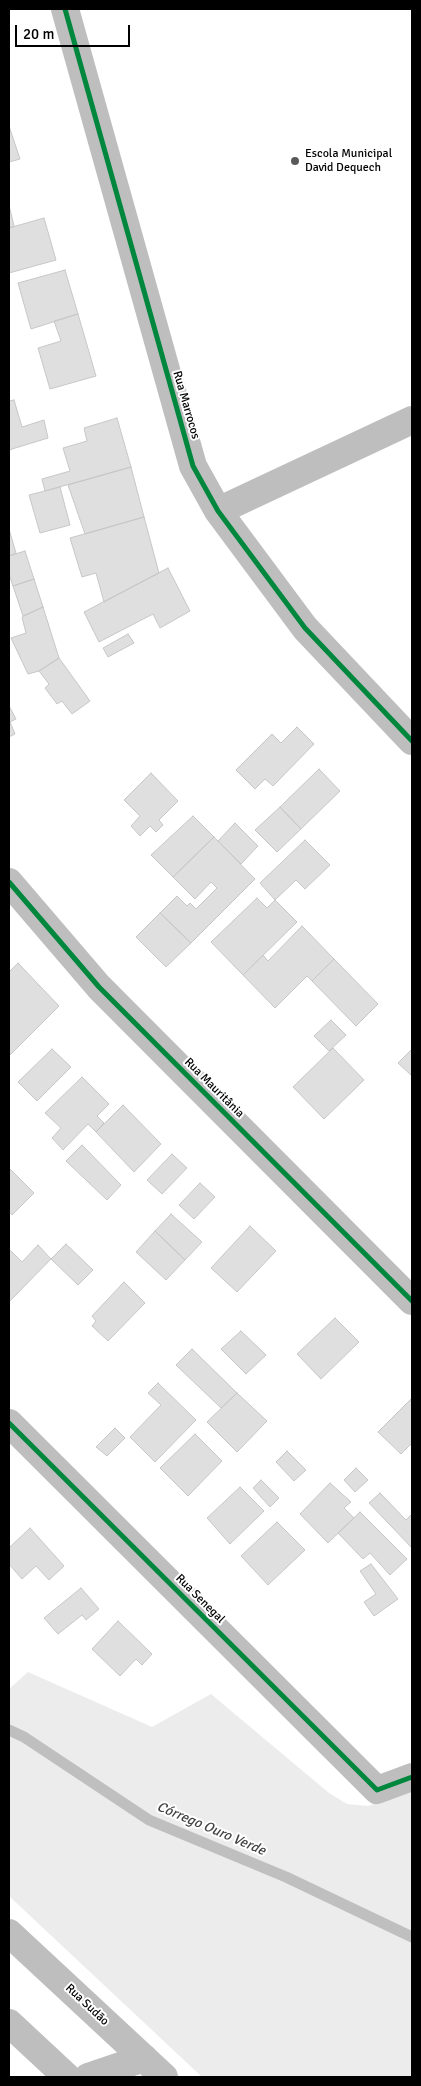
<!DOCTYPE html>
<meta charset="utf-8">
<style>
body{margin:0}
#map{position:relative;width:421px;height:2086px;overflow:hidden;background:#fff;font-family:Signika,sans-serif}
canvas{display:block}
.frame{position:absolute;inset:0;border:10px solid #000;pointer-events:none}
.scale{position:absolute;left:15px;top:25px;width:115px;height:22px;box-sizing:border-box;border:2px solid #000;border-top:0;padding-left:6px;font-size:15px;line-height:18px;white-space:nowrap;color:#000;-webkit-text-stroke:4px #fff;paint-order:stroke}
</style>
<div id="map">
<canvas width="421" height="2086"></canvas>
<div class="frame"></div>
<div class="scale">20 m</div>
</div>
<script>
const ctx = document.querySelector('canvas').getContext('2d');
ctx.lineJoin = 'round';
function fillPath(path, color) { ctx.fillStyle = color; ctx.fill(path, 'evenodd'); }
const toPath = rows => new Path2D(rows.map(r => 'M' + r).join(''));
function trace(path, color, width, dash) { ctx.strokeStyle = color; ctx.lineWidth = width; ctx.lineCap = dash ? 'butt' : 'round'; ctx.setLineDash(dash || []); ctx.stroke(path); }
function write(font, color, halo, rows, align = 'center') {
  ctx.font = font + ' Signika,sans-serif'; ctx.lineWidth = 4; ctx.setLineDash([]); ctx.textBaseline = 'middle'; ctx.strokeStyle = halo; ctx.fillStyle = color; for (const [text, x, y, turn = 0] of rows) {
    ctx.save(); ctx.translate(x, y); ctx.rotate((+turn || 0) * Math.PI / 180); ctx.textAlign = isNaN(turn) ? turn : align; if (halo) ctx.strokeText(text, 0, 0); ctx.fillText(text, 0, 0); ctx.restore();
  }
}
fillPath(toPath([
 [28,1672,152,1727,211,1694,329,1793,347,1804,368,1806,412,1791,412,2077,202,2077,9,1896,9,1689]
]), '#ececec');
trace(toPath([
 [9,1730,24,1737,149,1820,286,1877,412,1937]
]), '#bfbfbf', 11);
const building = toPath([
 [9,126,20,159,9,162,9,126],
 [9,205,14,226,9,228,9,205],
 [44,218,56,260,9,273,9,228,44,218],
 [65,270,78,314,31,329,18,283,65,270],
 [78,314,96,376,50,389,38,348,61,341,54,321,78,314],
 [14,400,22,427,44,420,48,438,9,450,9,401,14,400],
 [117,418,131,467,45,491,42,479,70,471,63,448,87,441,84,428,117,418],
 [131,467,144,517,85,534,68,485,131,467],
 [60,487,70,525,40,533,29,495,60,487],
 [144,517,159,573,104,602,96,573,82,577,70,538,144,517],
 [9,529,16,553,9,556,9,529],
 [25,551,34,579,13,586,9,574,9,556,25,551],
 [168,568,190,611,160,628,153,614,99,642,84,612,168,568],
 [34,579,43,607,23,616,13,586,34,579],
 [43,607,59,658,39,671,28,674,11,638,26,633,22,617,43,607],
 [128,634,134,643,108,657,103,648,128,634],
 [59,658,90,701,72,714,62,701,57,704,45,688,49,684,39,671,59,658],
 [9,706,16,719,10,722,15,734,9,737,9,706],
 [297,727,314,744,273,786,265,779,255,789,236,770,272,734,281,743,297,727],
 [319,769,340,791,301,829,280,807,319,769],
 [151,773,178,801,159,820,163,825,156,832,150,826,140,836,131,826,140,816,124,800,151,773],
 [280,807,301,829,277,852,255,830,280,807],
 [193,816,214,837,173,877,151,855,193,816],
 [235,823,258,846,241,864,218,841,235,823],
 [214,837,255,879,191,943,160,913,177,896,187,906,190,903,196,909,217,888,211,882,195,899,173,877,214,837],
 [305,840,330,865,305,889,296,880,275,900,260,883,305,840],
 [257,898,267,908,275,900,297,922,243,975,211,942,257,898],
 [160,913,191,943,166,967,136,937,160,913],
 [302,926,334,959,312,981,307,976,275,1008,243,975,263,955,268,961,302,926],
 [334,959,378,1004,356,1026,312,981,334,959],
 [18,963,59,1006,9,1056,9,972,18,963],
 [331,1020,346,1035,329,1051,314,1036,331,1020],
 [333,1048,364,1080,324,1119,293,1087,333,1048],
 [52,1049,71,1067,37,1101,18,1082,52,1049],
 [412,1049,412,1076,398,1063,412,1049],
 [82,1077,109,1104,97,1116,104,1123,96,1132,88,1124,63,1150,52,1138,61,1128,45,1113,82,1077],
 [123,1105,161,1144,134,1172,96,1132,123,1105],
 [82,1145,121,1185,107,1200,66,1161,82,1145],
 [172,1154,187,1168,162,1194,147,1180,172,1154],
 [9,1168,34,1193,12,1215,9,1211,9,1168],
 [200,1183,215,1197,194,1219,179,1205,200,1183],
 [171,1214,202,1242,185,1260,155,1231,171,1214],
 [250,1226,276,1251,237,1292,211,1268,250,1226],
 [155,1231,185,1260,166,1280,136,1252,155,1231],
 [66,1244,93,1270,78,1285,51,1259,66,1244],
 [38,1245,51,1259,9,1302,9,1249,22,1262,38,1245],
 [124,1282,145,1303,108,1341,92,1326,96,1321,92,1316,124,1282],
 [335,1318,359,1342,321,1379,297,1354,335,1318],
 [241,1331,266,1355,246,1374,221,1349,241,1331],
 [192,1349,237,1393,221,1408,176,1365,192,1349],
 [158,1383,196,1420,155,1462,130,1437,161,1405,148,1393,158,1383],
 [237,1393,267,1421,237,1452,207,1422,237,1393],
 [412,1398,412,1443,401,1454,378,1432,412,1398],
 [115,1428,125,1438,107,1456,96,1447,115,1428],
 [195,1434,222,1461,188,1496,160,1468,195,1434],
 [287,1451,306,1470,294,1481,276,1462,287,1451],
 [356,1468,368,1480,355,1492,344,1480,356,1468],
 [261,1480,279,1498,270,1507,253,1488,261,1480],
 [330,1483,351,1502,344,1508,354,1518,328,1543,300,1514,330,1483],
 [240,1487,264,1511,230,1544,207,1518,240,1487],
 [380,1493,406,1520,412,1514,412,1548,369,1503,380,1493],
 [360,1512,407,1559,390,1575,370,1553,363,1559,338,1533,360,1512],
 [277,1522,305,1550,268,1585,241,1556,277,1522],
 [30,1528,64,1566,49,1580,36,1566,22,1579,9,1564,9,1548,30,1528],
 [371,1564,398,1599,374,1616,364,1602,376,1594,360,1571,371,1564],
 [81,1588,99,1609,86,1620,82,1615,58,1634,44,1618,81,1588],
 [118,1621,152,1654,142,1665,136,1659,120,1676,92,1649,118,1621]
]);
fillPath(building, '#dfdfdf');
trace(building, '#c7c7c7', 1);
trace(toPath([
 [65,9,193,466,218,511,305,628,412,741],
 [218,511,412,420],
 [9,882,99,987,412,1301],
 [9,1423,377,1790,412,1777],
 [9,1933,164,2077],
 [9,2023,67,2077],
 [88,2077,144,2058]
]), '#bebebe', 28);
trace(toPath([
 [65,9,193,466,218,511,305,628,412,741],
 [9,882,99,987,412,1301],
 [9,1423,377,1790,412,1777]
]), '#00873e', 5);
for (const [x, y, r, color] of [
 [295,161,5,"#595959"]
]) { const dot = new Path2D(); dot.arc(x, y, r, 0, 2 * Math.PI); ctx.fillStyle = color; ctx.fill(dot); trace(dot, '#fff', 2); }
write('12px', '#000', '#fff', [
 ["Escola Municipal",305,154],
 ["David Dequech",305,168]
], 'left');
write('12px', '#000', '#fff', [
 ["Rua Marrocos",186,405,74],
 ["Rua Mauritânia",214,1088,45],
 ["Rua Senegal",200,1599,45],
 ["Rua Sudão",87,2005,43]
]);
write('italic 14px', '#444', '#fff', [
 ["Córrego Ouro Verde",211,1829,23]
]);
</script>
